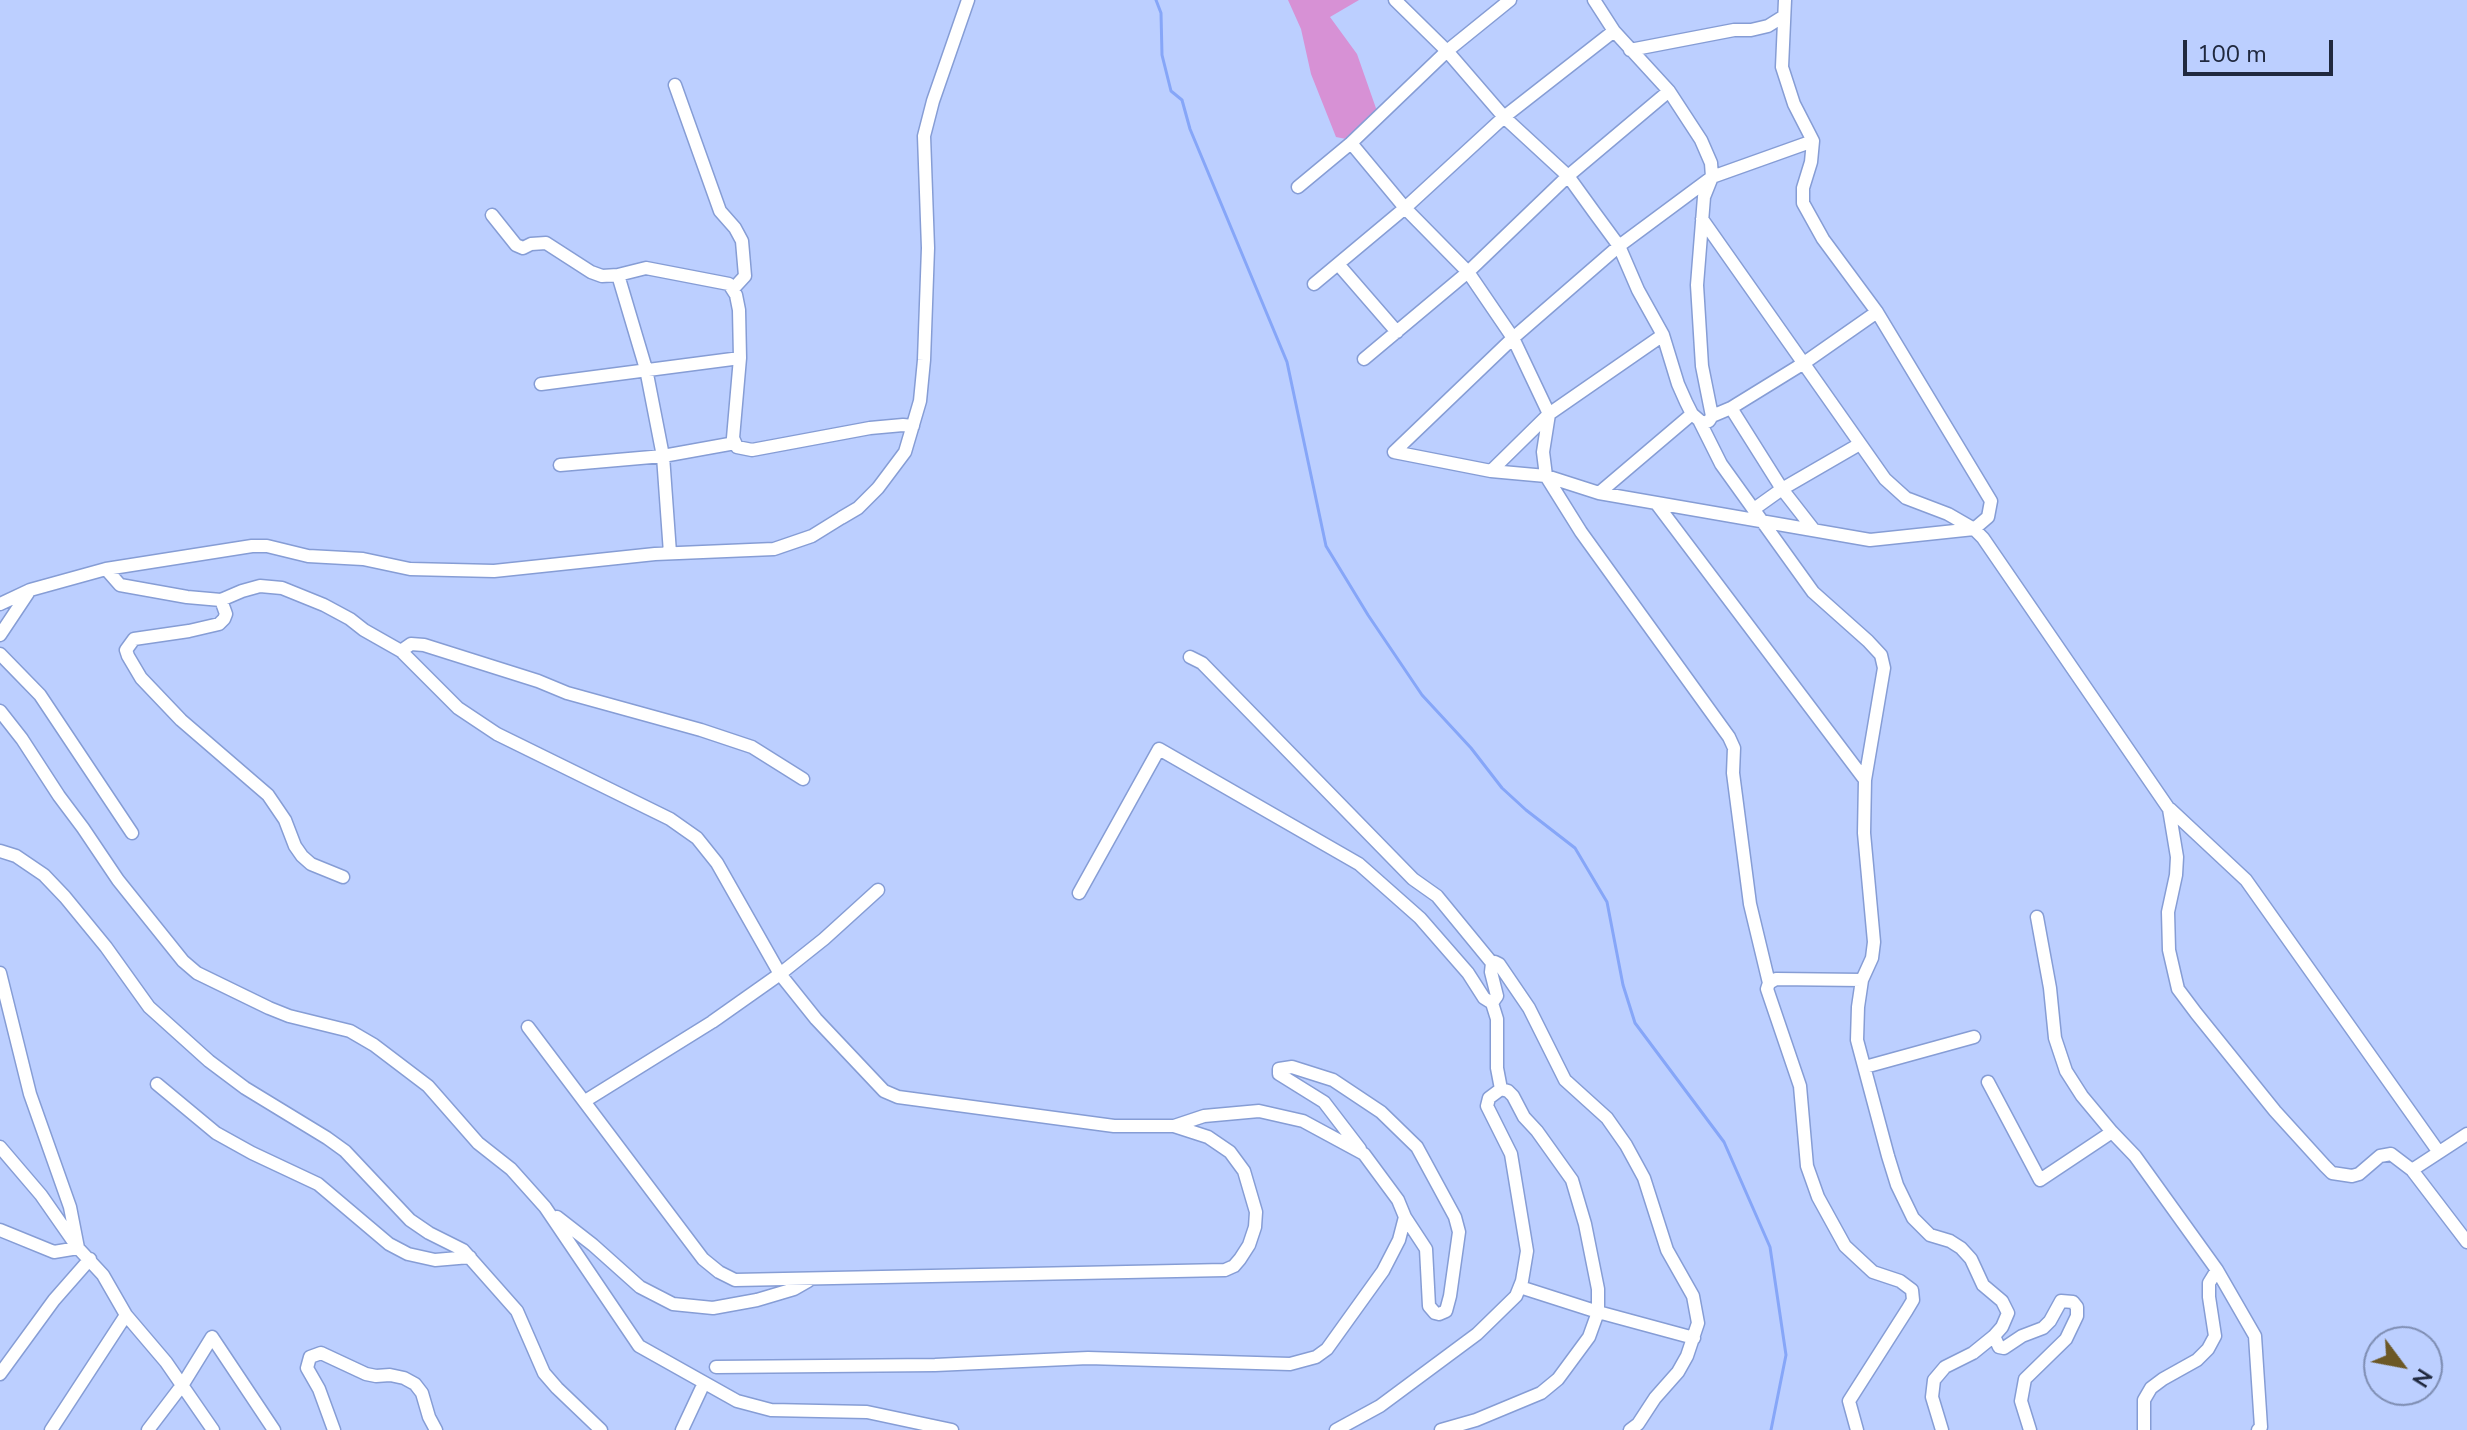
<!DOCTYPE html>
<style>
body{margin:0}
#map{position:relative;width:2467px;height:1430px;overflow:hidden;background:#bccfff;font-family:"Nunito Sans",sans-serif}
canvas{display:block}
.north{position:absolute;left:2363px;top:1326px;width:80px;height:80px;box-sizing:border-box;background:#bccfff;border:2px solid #7e8db2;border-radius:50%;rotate:122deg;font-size:22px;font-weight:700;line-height:32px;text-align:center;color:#20293f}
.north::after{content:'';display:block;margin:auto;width:28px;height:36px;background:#6c5826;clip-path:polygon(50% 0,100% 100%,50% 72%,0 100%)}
.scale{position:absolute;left:2183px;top:40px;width:150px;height:36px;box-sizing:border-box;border:4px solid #20293f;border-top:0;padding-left:10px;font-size:24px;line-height:28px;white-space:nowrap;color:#20293f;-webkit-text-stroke:6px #bccfff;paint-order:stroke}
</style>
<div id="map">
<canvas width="2467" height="1430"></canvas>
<div class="north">N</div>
<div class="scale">100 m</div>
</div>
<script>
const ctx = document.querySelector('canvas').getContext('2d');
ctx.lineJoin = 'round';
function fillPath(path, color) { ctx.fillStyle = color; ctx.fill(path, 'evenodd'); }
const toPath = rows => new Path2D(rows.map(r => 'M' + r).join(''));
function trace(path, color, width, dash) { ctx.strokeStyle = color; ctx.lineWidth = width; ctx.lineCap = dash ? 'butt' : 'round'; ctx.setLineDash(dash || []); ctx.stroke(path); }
fillPath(toPath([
 [1288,0,1359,0,1330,17,1357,54,1378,114,1346,139,1336,137,1311,74,1301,29]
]), '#d791d5');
trace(toPath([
 [1156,0,1161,13,1162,55,1171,91,1182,100,1190,129,1287,362,1326,546,1368,615,1422,695,1471,748,1502,788,1526,810,1575,848,1607,902,1623,985,1635,1023,1724,1142,1770,1247,1786,1355,1771,1430]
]), '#86a6f8', 3);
const minor = toPath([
 [1395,0,1447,51,1504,117,1568,176,1594,212,1619,246,1638,290,1663,335,1678,384,1686,402,1692,414,1699,420,1703,423,1709,421,1712,416,1731,408,1804,363,1877,312],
 [1594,0,1614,31,1669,91,1701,140,1711,163,1712,177,1704,197,1697,285,1702,366,1712,416],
 [1630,50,1734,30,1751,30,1768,26,1784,16],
 [675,85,720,211,735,228,742,241,745,276,733,289],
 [1351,143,1405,208,1468,272,1513,338,1549,414,1543,452,1546,476,1581,532,1729,737,1734,748,1733,773,1750,904,1769,983],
 [1298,187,1351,143,1447,51,1510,0],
 [492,215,516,245,523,248,531,244,546,243,591,272,602,276,618,275,646,268,729,284,736,295,739,310,740,358,733,438,737,447,752,450,870,428,903,425,913,426],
 [1702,219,1885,479,1906,498,1948,514,1974,529,1983,538,2169,809,2177,857,2176,875,2168,912,2169,950,2178,989,2196,1013,2275,1111,2325,1166,2332,1173,2352,1176,2359,1174,2380,1156,2391,1154,2412,1170,2467,1242],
 [1338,264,1397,332],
 [618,275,646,369,663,456,670,553],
 [1314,284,1405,208,1504,117,1614,31],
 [1364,359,1468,272,1568,176,1669,91],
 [541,384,740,358],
 [1731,408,1782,489,1814,530],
 [1699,420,1721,464,1813,592,1868,641,1881,655,1884,668,1865,780,1864,833,1874,942,1872,958,1862,980,1858,1007,1857,1040,1888,1156,1897,1185,1913,1218,1930,1235,1950,1241,1961,1248,1971,1259,1983,1285,2002,1301,2008,1313,2002,1327,1994,1336,1973,1353,1945,1367,1934,1380,1932,1397,1942,1430],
 [1394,452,1491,471,1546,476,1599,493,1870,540,1974,529,1988,517,1991,501,1877,312,1823,239,1803,203,1803,188,1811,162,1813,141,1794,104,1782,67,1785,0],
 [1394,452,1513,338,1619,246,1712,177,1813,141],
 [560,465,663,456,735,443],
 [1491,471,1549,414,1663,335],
 [1599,493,1692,414],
 [1656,503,1865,780],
 [1754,509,1782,489,1858,445],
 [106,569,120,585,187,597,221,600,242,591,260,586,282,588,324,605,350,619,364,630,401,651,458,708,497,734,670,819,697,838,717,863,780,974,816,1019,884,1091,898,1097,1114,1126,1174,1126,1208,1137,1230,1152,1244,1171,1256,1212,1255,1227,1249,1245,1240,1259,1234,1266,1225,1270,735,1280,719,1272,703,1259,528,1027],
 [221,600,226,614,224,619,219,624,189,631,134,639,126,650,128,656,141,678,181,720,268,795,285,820,295,846,302,856,311,864,343,877],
 [0,604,30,590,106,569,252,546,267,546,308,556,363,559,410,569,494,571,655,554,774,549,812,536,841,518,858,508,878,488,905,452,920,401,924,360,928,248,924,136,933,101,968,0],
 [0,635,28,593],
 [401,651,411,644,424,645,538,681,567,693,701,730,752,747,803,779],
 [0,654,40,695,132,833],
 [1190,657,1202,663,1413,879,1437,896,1492,963],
 [0,711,22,739,59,796,83,828,118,880,183,961,197,973,269,1008,289,1016,350,1031,374,1045,428,1086,478,1143,511,1169,545,1207,639,1346,737,1401,771,1410,867,1412,952,1430],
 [2170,809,2246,880,2438,1151],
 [0,851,16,856,44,875,65,897,106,947,149,1007,209,1061,245,1088,327,1138,345,1151,410,1220,429,1233,463,1250,517,1311,544,1373,557,1388,601,1430],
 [1079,893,1159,749,1359,864,1420,918,1468,973,1484,998,1492,1003,1497,1019,1497,1068,1501,1089],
 [2037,917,2050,988,2055,1038,2066,1071,2082,1096,2112,1132,2135,1156,2217,1270,2255,1336,2261,1427,2258,1430],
 [0,973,30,1094,70,1207,78,1248,54,1252,0,1230],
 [1492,1003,1497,996,1491,972,1492,963,1495,962,1499,964,1529,1008,1565,1080,1607,1118,1626,1145,1644,1178,1667,1250,1693,1296,1698,1323,1687,1356,1678,1372,1655,1398,1638,1424,1630,1430],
 [1865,1067,1974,1037],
 [1988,1082,2040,1180,2112,1132],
 [157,1084,216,1133,252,1153,318,1184,389,1244,408,1254,435,1260,470,1257],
 [585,1101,712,1022,780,974,824,939,878,890],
 [0,1147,41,1195,78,1248,103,1275,126,1315,166,1362,213,1430],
 [1360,1149,1324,1102,1279,1074,1279,1069,1292,1067,1333,1080,1381,1112,1417,1147,1455,1217,1459,1232,1450,1296,1446,1311,1439,1314,1435,1313,1429,1306,1426,1249,1405,1217],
 [2412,1170,2467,1134],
 [557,1217,593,1245,640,1287,673,1304,713,1308,757,1300,794,1289,808,1281],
 [1520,1287,1598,1312,1694,1338],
 [1994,1336,1999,1347,2004,1348,2022,1336,2043,1328,2050,1321,2061,1301,2073,1302,2077,1307,2077,1316,2066,1339,2025,1379,2021,1401,2030,1430],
 [716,1367,935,1365,1088,1358,1290,1364,1316,1357,1327,1349,1383,1271,1399,1240,1405,1217,1398,1200,1364,1154,1303,1121,1259,1111,1204,1116,1174,1126],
 [0,1374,54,1300,90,1259],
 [51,1430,126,1315],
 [148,1430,183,1384,212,1337,274,1430],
 [334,1430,319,1389,307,1368,310,1357,321,1353,366,1374,376,1376,390,1375,404,1378,415,1384,422,1393,429,1417,436,1430],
 [682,1430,704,1383],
 [1336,1430,1380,1406,1477,1334,1516,1296,1522,1281,1527,1251,1511,1154,1487,1106,1489,1098,1501,1089,1508,1091,1513,1096,1524,1117,1537,1131,1572,1180,1585,1224,1598,1289,1598,1312,1589,1337,1558,1379,1541,1393,1476,1420,1441,1430],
 [1857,1430,1849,1401,1907,1310,1913,1300,1912,1290,1900,1281,1873,1272,1845,1246,1818,1197,1807,1166,1800,1086,1767,989,1769,983,1776,979,1862,980],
 [2144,1430,2144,1400,2151,1388,2163,1379,2197,1360,2208,1349,2215,1336,2209,1297,2209,1283,2217,1270]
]);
trace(minor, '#869dd5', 15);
trace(minor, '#fff', 12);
</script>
